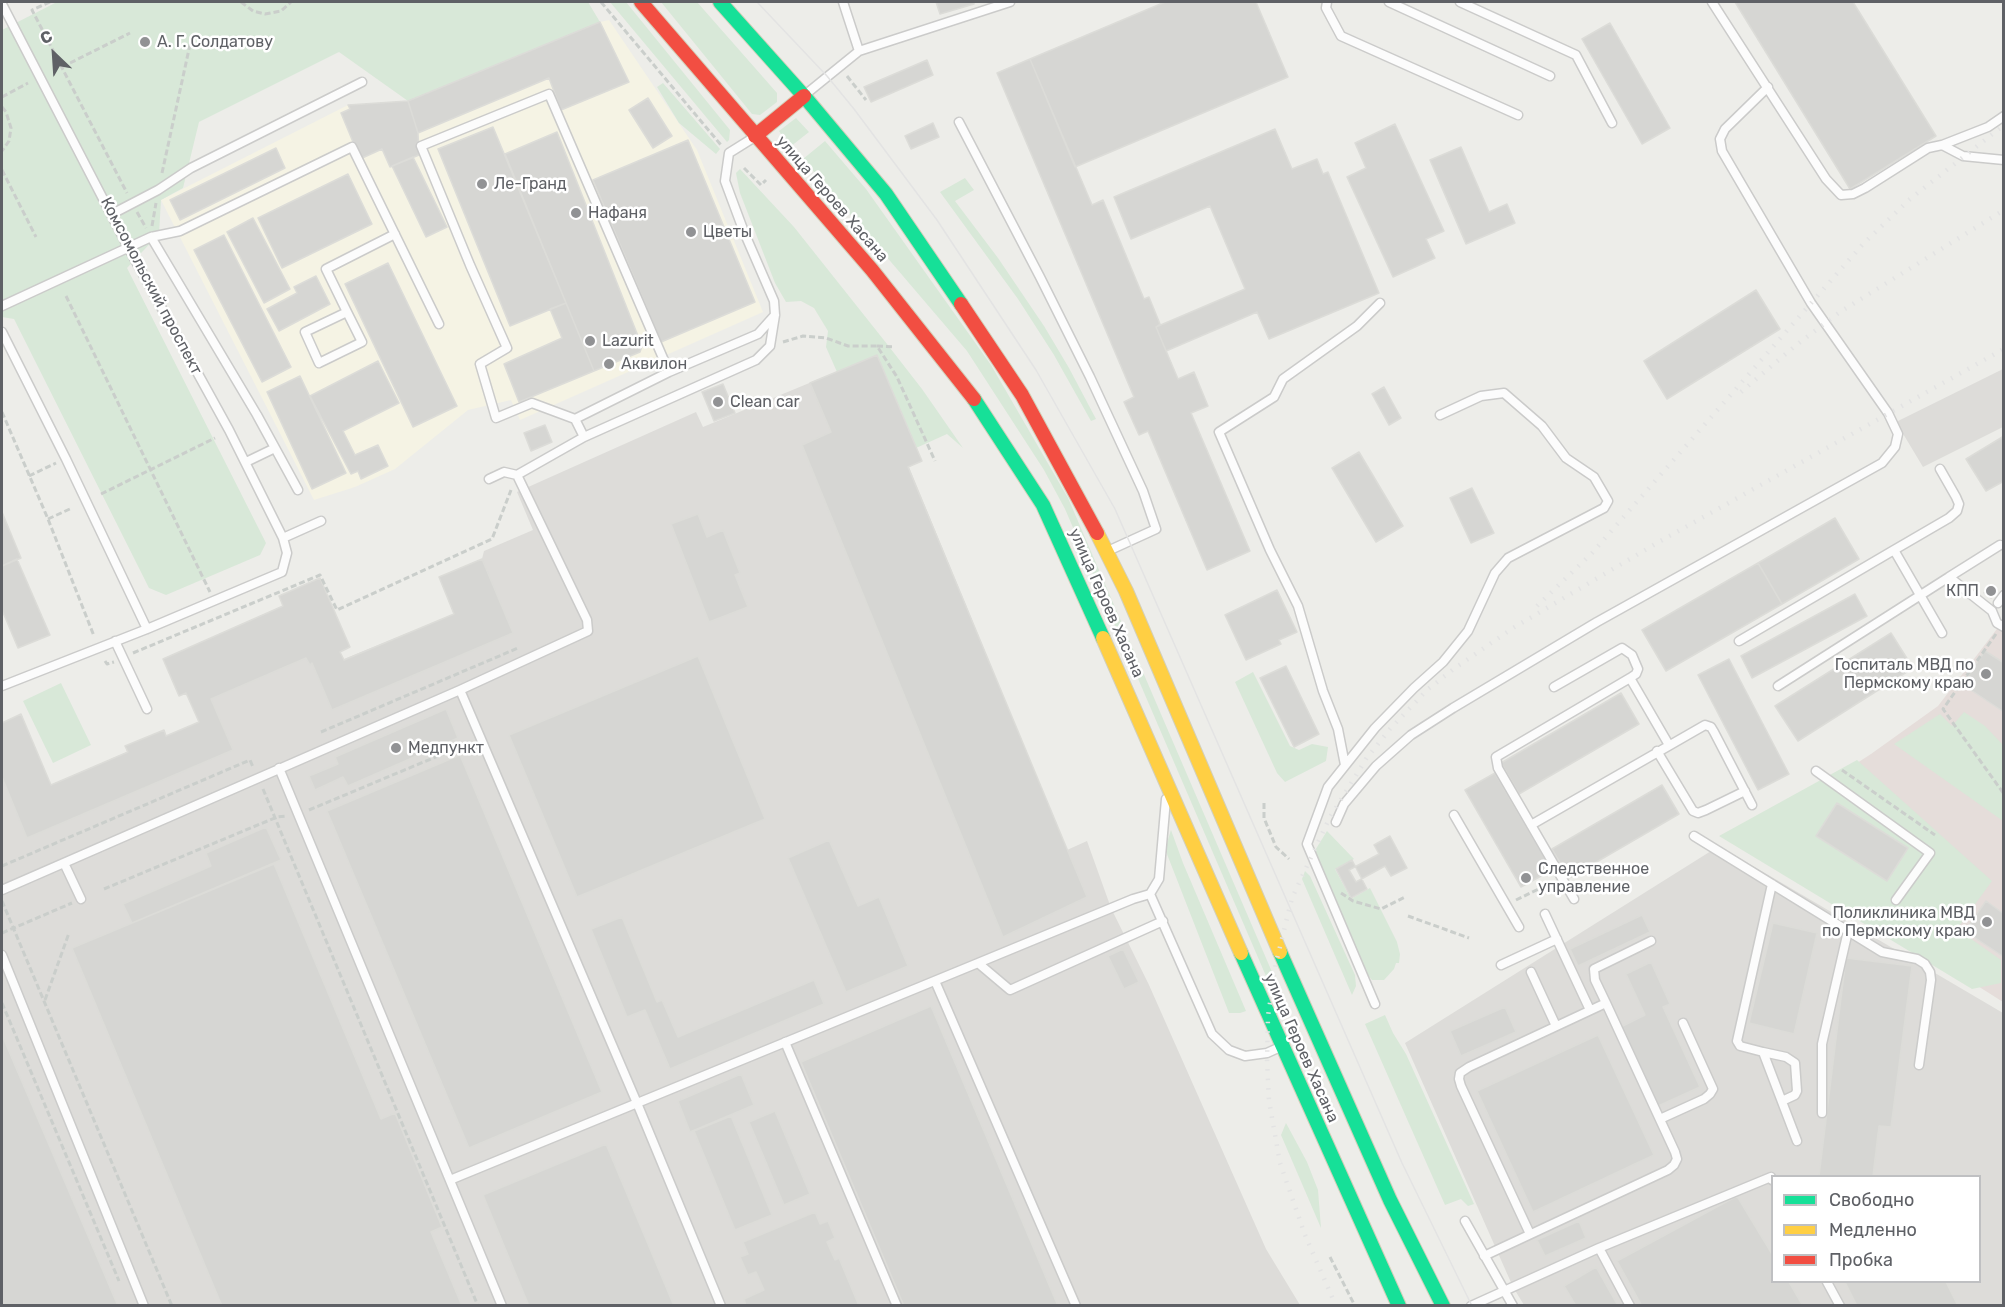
<!DOCTYPE html>
<meta charset="utf-8">
<style>
body{margin:0}
#map{position:relative;width:2005px;height:1307px;overflow:hidden;background:#edede9;font-family:Rubik,sans-serif}
canvas{display:block}
.frame{position:absolute;inset:0;border:3px solid #5f6166;pointer-events:none}
.legend{position:absolute;left:1771px;top:1175px;width:210px;height:108px;box-sizing:border-box;background:#fff;border:2px solid #bfc0c2;margin:0;padding:8px 10px;list-style:none;font-size:18px;color:#5f6166}
.legend li{display:flex;align-items:center;gap:12px;height:30px}
.legend b{width:30px;border:2px solid #bfc0c2}
.north{position:absolute;left:24px;top:24px;width:60px;height:60px;-webkit-text-stroke:4px #fff;paint-order:stroke;rotate:335deg;font-size:16px;font-weight:700;line-height:24px;text-align:center;color:#5f6166}
.north::after{content:'';display:block;margin:auto;width:21px;height:27px;background:#5f6166;clip-path:polygon(50% 0,100% 100%,50% 72%,0 100%)}
</style>
<div id="map">
<canvas width="2005" height="1307"></canvas>
<div class="frame"></div>
<ul class="legend">
<li><b style="height:8px;background:#16e098"></b>Свободно</li>
<li><b style="height:8px;background:#ffcf43"></b>Медленно</li>
<li><b style="height:8px;background:#f24e42"></b>Пробка</li>
</ul>
<div class="north">С</div>
</div>
<script>
const ctx = document.querySelector('canvas').getContext('2d');
ctx.lineJoin = 'round';
function fillPath(path, color) { ctx.fillStyle = color; ctx.fill(path, 'evenodd'); }
const toPath = rows => new Path2D(rows.map(r => 'M' + r).join(''));
function trace(path, color, width, dash) { ctx.strokeStyle = color; ctx.lineWidth = width; ctx.lineCap = dash ? 'butt' : 'round'; ctx.setLineDash(dash || []); ctx.stroke(path); }
function write(font, color, halo, rows, align = 'center') {
  ctx.font = font + ' Rubik,sans-serif'; ctx.lineWidth = 5; ctx.setLineDash([]); ctx.textBaseline = 'middle'; ctx.strokeStyle = halo; ctx.fillStyle = color; for (const [text, x, y, turn = 0] of rows) {
    ctx.save(); ctx.translate(x, y); ctx.rotate((+turn || 0) * Math.PI / 180); ctx.textAlign = isNaN(turn) ? turn : align; if (halo) ctx.strokeText(text, 0, 0); ctx.fillText(text, 0, 0); ctx.restore();
  }
}
fillPath(toPath([
 [609,20,697,150,763,312,520,420,511,400,468,410,395,469,355,487,314,500,161,200,348,105,408,101,600,22]
]), '#f5f3e4');
fillPath(toPath([
 [877,355,922,461,909,467,1067,850,1087,841,1111,908,1149,985,1266,1249,1300,1305,2,1306,2,723,21,714,51,785,127,752,125,746,164,730,166,736,199,722,186,693,179,696,163,659,283,606,279,596,320,578,350,647,340,652,344,659,454,614,439,577,482,559,484,551,533,530,517,492,696,412,703,427],
 [2003,369,2003,427,1923,467,1896,422],
 [1719,846,2003,1013,2003,1305,1524,1305,1513,1287,1405,1043],
 [1772,1176,1980,1176,1980,1282,1772,1282]
]), '#dddcd9');
fillPath(toPath([
 [2003,621,2003,1002,1910,943,1840,774,1871,754,1938,706]
]), '#e5ddda');
fillPath(toPath([
 [57,2,588,2,600,22,408,101,339,52,199,122,183,188,161,200,159,234,127,268,266,543,260,555,166,595,149,588,14,319,2,317,2,30],
 [610,2,626,2,730,130,729,140,727,142],
 [661,2,697,2,777,93,777,102,760,115,752,114],
 [663,83,720,149,716,154,679,123,657,87],
 [796,118,809,132,790,147,779,131],
 [825,141,866,189,991,365,1068,498,1272,972,1269,983,1065,509,1044,470,967,351,803,159],
 [740,169,794,227,887,344,922,389,963,448,947,434,916,448,837,372,826,347,828,331,814,308,801,301,786,302,775,283,740,193,736,173],
 [965,178,974,190,955,201,998,258,1044,326,1069,368,1096,419,1091,421,1054,355,1018,299,940,192],
 [1253,672,1290,746,1299,750,1312,744,1328,747,1326,761,1285,782,1277,773,1235,682],
 [61,683,91,745,53,763,23,701],
 [1964,712,1985,726,2003,745,2003,821,1894,744,1940,714,1952,726],
 [1857,760,1992,881,1957,929,2001,960,2001,983,1972,989,1719,836],
 [1171,830,1183,863,1246,1011,1240,1013,1229,1013,1165,849],
 [1327,831,1354,859,1335,869,1351,899,1370,888,1397,942,1400,954,1399,963,1396,963,1394,969,1384,980,1372,980,1367,974,1315,859,1314,852],
 [1305,871,1310,876,1355,975,1356,986,1352,995,1302,879],
 [1385,1015,1393,1033,1406,1054,1474,1204,1468,1206,1461,1199,1445,1205,1365,1024],
 [1286,1123,1307,1162,1318,1190,1321,1228,1281,1135]
]), '#d8e8d8');
const building = toPath([
 [936,2,974,2,974,4,940,14,936,2],
 [1165,2,1256,2,1288,77,1075,167,1030,59,1165,2],
 [1735,2,1853,2,1936,136,1850,189,1735,2],
 [600,22,629,82,561,110,549,78,418,133,408,101,600,22],
 [1610,23,1670,128,1642,144,1582,39,1610,23],
 [1030,59,1092,205,1103,200,1144,299,1149,297,1160,324,1156,327,1178,379,1194,372,1208,406,1191,413,1250,551,1207,570,1148,431,1139,435,1124,402,1134,397,997,73,1030,59],
 [927,60,933,75,871,102,864,87,927,60],
 [648,98,672,136,653,148,629,110,648,98],
 [408,101,418,133,419,155,390,167,382,149,360,159,341,113,350,109,348,105,408,101],
 [933,123,939,137,911,149,905,136,933,123],
 [1395,124,1444,231,1426,239,1435,258,1393,277,1347,177,1366,168,1355,143,1395,124],
 [493,127,566,303,510,326,438,149,493,127],
 [1275,129,1292,169,1317,159,1323,174,1328,172,1379,293,1269,339,1257,312,1166,351,1156,327,1245,289,1210,206,1131,239,1114,197,1275,129],
 [557,132,642,346,640,352,594,371,505,154,557,132],
 [688,140,755,302,661,342,593,180,688,140],
 [1461,147,1489,212,1507,204,1515,223,1466,244,1430,160,1461,147],
 [276,148,285,168,180,220,170,200,276,148],
 [413,157,447,227,426,237,392,166,413,157],
 [348,174,372,224,282,268,258,218,348,174],
 [253,218,290,289,264,303,227,232,253,218],
 [224,235,291,367,262,382,194,250,224,235],
 [388,263,457,406,413,427,345,284,388,263],
 [316,276,330,304,279,331,267,309,297,293,294,287,316,276],
 [1756,290,1780,329,1667,399,1644,361,1756,290],
 [566,303,594,371,519,402,504,364,562,338,550,309,566,303],
 [877,355,922,461,908,467,1087,897,1003,937,802,445,831,432,810,383,877,355],
 [378,361,399,403,343,431,355,455,378,445,388,466,361,479,358,471,351,474,310,396,378,361],
 [300,376,346,473,312,489,267,392,300,376],
 [723,384,735,413,714,421,702,392,723,384],
 [1384,387,1401,418,1389,425,1372,394,1384,387],
 [545,425,552,442,531,451,524,433,545,425],
 [2004,436,2004,481,1986,491,1966,459,2004,436],
 [1359,452,1403,526,1376,542,1332,468,1359,452],
 [1472,488,1494,533,1471,543,1450,498,1472,488],
 [2,512,21,558,2,566,2,512],
 [698,514,707,537,723,530,740,573,735,575,748,607,709,622,671,524,698,514],
 [1835,518,1859,559,1782,604,1758,563,1835,518],
 [17,559,50,635,18,648,2,610,2,566,17,559],
 [482,559,513,633,332,710,312,663,310,665,306,658,211,699,233,750,27,838,2,777,2,723,21,714,51,785,128,752,125,746,164,730,166,736,199,722,186,693,179,696,163,659,283,606,279,596,320,578,350,647,340,652,344,660,454,614,439,577,482,559],
 [1758,563,1782,604,1666,671,1642,630,1758,563],
 [1990,585,1997,590,1991,598,1984,593,1990,585],
 [1277,590,1297,632,1279,640,1281,644,1246,660,1225,615,1277,590],
 [1855,594,1867,616,1752,678,1741,656,1855,594],
 [1891,633,1913,668,1798,741,1775,706,1891,633],
 [1985,651,2004,663,2004,712,1962,684,1985,651],
 [698,656,765,819,577,897,509,735,698,656],
 [1729,659,1789,774,1758,790,1698,675,1729,659],
 [1286,666,1319,734,1294,747,1260,678,1286,666],
 [1621,693,1639,724,1519,794,1501,763,1621,693],
 [446,709,458,738,348,786,343,777,315,790,309,776,338,764,335,757,446,709],
 [460,755,602,1092,469,1148,327,811,460,755],
 [1495,773,1552,870,1521,887,1465,790,1495,773],
 [1662,785,1679,814,1569,878,1552,849,1662,785],
 [1837,803,1908,848,1887,881,1816,836,1837,803],
 [266,827,281,860,132,923,123,904,211,866,206,853,266,827],
 [1390,836,1407,868,1391,876,1385,866,1356,882,1349,870,1379,854,1374,845,1390,836],
 [829,840,858,906,879,897,908,966,846,992,788,858,829,840],
 [1352,860,1367,889,1351,898,1336,869,1352,860],
 [274,864,381,1119,395,1113,442,1227,431,1232,462,1306,222,1306,72,948,274,864],
 [1986,901,2004,914,2004,957,1965,931,1986,901],
 [1642,915,1650,932,1578,966,1570,949,1642,915],
 [622,917,657,1002,662,1000,678,1037,814,980,824,1004,670,1069,645,1010,627,1017,591,929,622,917],
 [1773,923,1817,933,1794,1034,1749,1023,1773,923],
 [1123,949,1139,982,1124,989,1108,956,1123,949],
 [1846,958,1912,966,1891,1127,1879,1126,1873,1176,1819,1176,1846,958],
 [1651,962,1670,1004,1663,1007,1700,1087,1656,1107,1619,1028,1645,1015,1626,974,1651,962],
 [931,1006,1058,1306,904,1306,801,1062,931,1006],
 [1505,1007,1516,1032,1461,1056,1450,1031,1505,1007],
 [2,1035,118,1306,2,1306,2,1035],
 [1598,1035,1654,1155,1533,1212,1477,1091,1598,1035],
 [741,1074,754,1105,690,1132,678,1101,741,1074],
 [775,1111,810,1194,784,1205,749,1122,775,1111],
 [731,1116,772,1215,735,1230,694,1131,731,1116],
 [606,1144,674,1306,529,1306,483,1195,606,1144],
 [1737,1196,1772,1254,1772,1282,1789,1282,1803,1306,1642,1306,1617,1261,1737,1196],
 [815,1212,820,1224,828,1221,835,1238,827,1242,835,1260,839,1258,859,1306,746,1306,744,1299,764,1290,756,1272,748,1275,740,1257,748,1254,743,1242,815,1212],
 [1579,1221,1586,1238,1545,1256,1537,1240,1579,1221],
 [1596,1267,1618,1306,1576,1306,1564,1286,1596,1267],
 [1845,1282,1946,1282,1958,1306,1857,1306,1845,1282]
]);
fillPath(building, '#d6d6d3');
trace(building, '#dcdcd8', 1.5);
const lane = toPath([
 [843,2,859,51],
 [1327,2,1326,8,1341,36,1518,115],
 [1389,2,1550,76],
 [1460,2,1576,55,1612,123],
 [1712,2,1826,179,1841,195,1853,194,1865,188,1928,148,1942,145,1963,156,2004,160],
 [2,4,128,247,229,430,283,538,287,553,282,572,147,629,2,686],
 [806,94,859,51,1010,2],
 [959,122,1040,277,1090,377,1143,491,1156,529,1110,550],
 [1942,145,1988,127,2004,116],
 [112,214,158,190,191,168,362,82],
 [151,237,257,415,298,490],
 [2,306,151,237,180,231,352,147,439,324],
 [347,312,305,332,319,363,362,342,347,312,326,269,395,234],
 [2,332,66,459,147,629],
 [575,419,532,403,496,418,480,364,507,348,470,265,421,146,549,94,669,372],
 [584,437,756,360,770,346,775,315,774,301,744,232,725,181,729,153,753,138],
 [246,462,275,448],
 [1940,469,1956,497,1959,504,1957,511,1949,518,1894,550,1942,633],
 [489,479,504,472,517,475],
 [283,538,321,521],
 [1949,577,2000,545],
 [1998,603,2004,595],
 [115,641,147,709],
 [1739,641,1894,550],
 [1630,678,1669,745],
 [1778,686,1949,577,1992,611,1997,623,2004,627],
 [1554,687,1622,648,1632,655,1638,669,1636,674,1630,678,1496,757,1498,768,1574,899],
 [460,690,637,1103,721,1306],
 [1657,751,1693,811,1698,813,1706,810,1745,791],
 [1345,765,1338,729,1323,691,1298,606,1270,550,1219,432,1274,397,1283,379,1357,326,1380,303],
 [279,768,502,1306],
 [1816,771,1930,853,1896,900],
 [1454,815,1519,927],
 [1336,822,1344,804,1376,766,1411,735,1453,708,1597,622,1882,463,1895,447,1898,434,1888,413,1811,303,1722,151,1720,139,1725,129,1768,87],
 [1531,825,1705,725,1711,727,1714,732,1752,805],
 [1694,836,1882,952,1917,959,1925,964,1930,972,1931,980,1919,1065],
 [64,863,81,899],
 [1772,884,1737,1041,1740,1046,1763,1052,1797,1141],
 [2,890,460,690,588,631,587,620,517,475,584,437,575,419,669,372,758,334,775,315],
 [1150,894,1212,1034,1229,1050,1245,1056,1267,1053,1278,1048],
 [1545,914,1590,1010],
 [1163,921,1010,990,978,963,1133,899,1150,894,1159,879,1166,799],
 [2,955,144,1306],
 [1501,965,1557,939],
 [1531,972,1556,1026],
 [935,981,1076,1306],
 [1606,1003,1595,980,1594,969,1651,941],
 [1375,1004,1307,844,1328,787,1375,728,1414,688,1443,662,1468,631,1495,573,1508,558,1604,508,1608,501,1594,477,1566,458,1542,426,1504,393,1481,396,1440,415],
 [785,1042,897,1306],
 [1763,1052,1786,1057,1795,1063,1797,1091,1795,1095,1782,1101],
 [1822,1113,1822,1044,1848,931],
 [1660,1119,1704,1099,1710,1094,1713,1089,1683,1023],
 [450,1180,978,963],
 [1465,1221,1513,1306],
 [1599,1248,1630,1306],
 [1484,1256,1668,1170,1674,1165,1677,1159,1675,1152,1606,1003,1469,1067,1460,1073,1459,1079,1461,1086,1530,1234],
 [1827,1282,1840,1306],
 [1471,1306,1599,1248,1771,1177,1772,1180]
]);
const fast = toPath([
 [720,2,804,96,886,194,961,304],
 [974,399,1043,505,1103,638],
 [1280,952,1390,1200,1443,1306],
 [1241,953,1399,1306]
]);
const slow = toPath([
 [1097,533,1126,591,1280,952],
 [1103,638,1241,953]
]);
const jam = toPath([
 [641,2,872,270,974,399],
 [755,136,804,96],
 [961,304,1022,395,1097,533]
]);
trace(lane, '#cbcbca', 11);
trace(fast, '#d3cfb9', 16);
trace(slow, '#d3cfb9', 16);
trace(jam, '#d3cfb9', 16);
trace(toPath([
 [50,2,32,10,127,193],
 [241,2,253,11,265,14,281,11,291,2],
 [601,2,721,145],
 [62,67,130,33],
 [847,76,866,100],
 [2,97,28,83],
 [2,107,6,112,11,128,9,141,2,151],
 [744,168,761,185,766,180],
 [2,170,36,237],
 [162,173,191,40],
 [137,212,146,228],
 [152,226,156,203],
 [66,296,210,592],
 [783,342,803,336,826,338,848,346,877,346,897,377,935,461],
 [877,346,895,347],
 [2,412,48,519,94,636],
 [29,476,56,463],
 [101,494,215,438],
 [48,519,72,508],
 [1996,634,1943,709,2004,794],
 [133,653,320,575,337,610,492,539,511,490],
 [105,661,107,664,114,662],
 [321,732,518,648],
 [1842,770,1935,835],
 [263,789,478,1306],
 [1264,803,1264,818,1276,847,1289,859],
 [309,810,469,743],
 [2,866,250,760,253,767],
 [104,889,277,817,286,816],
 [1341,893,1353,901,1381,909,1405,897],
 [1516,900,1551,883],
 [2,901,172,1306],
 [1408,916,1469,938],
 [2,933,72,903],
 [45,1000,69,933],
 [2,1003,119,1281],
 [1330,1257,1355,1306]
]), '#cacecb', 3, [6, 3]);
trace(lane, '#fcfcfc', 8);
trace(fast, '#16e098', 14);
trace(slow, '#ffcf43', 14);
trace(jam, '#f24e42', 14);
trace(toPath([
 [757,2,827,76,854,109,937,220,1036,370,1115,509,1402,1163,1472,1306]
]), '#e3e3e3', 1.5);
trace(toPath([
 [1741,392,1795,346,1840,312,2004,210],
 [1537,606,1592,553,1863,244,1910,199,2004,125],
 [1336,1306,1305,1235,1280,1163,1269,1101,1267,1061,1268,1016,1276,963,1292,898,1329,819,1366,759,1390,729,1427,690,1455,668,1513,628,1657,543,2002,350]
]), '#e3e3e3', 4.5, [1.5, 8]);
for (const [x, y, r, color] of [
 [145,42,6,"#919294"],
 [482,184,6,"#919294"],
 [576,213,6,"#919294"],
 [691,232,6,"#919294"],
 [590,341,6,"#919294"],
 [609,364,6,"#919294"],
 [718,402,6,"#919294"],
 [1991,591,6,"#919294"],
 [1986,674,6,"#919294"],
 [396,748,6,"#919294"],
 [1526,878,6,"#919294"],
 [1987,922,6,"#919294"]
]) { const dot = new Path2D(); dot.arc(x, y, r, 0, 2 * Math.PI); ctx.fillStyle = color; ctx.fill(dot); trace(dot, '#fff', 2); }
write('16px', '#5f6166', '#fff', [
 ["А. Г. Солдатову",157,42],
 ["Ле-Гранд",494,184],
 ["Нафаня",588,213],
 ["Цветы",703,232],
 ["Lazurit",602,341],
 ["Аквилон",621,364],
 ["Clean car",730,402],
 ["КПП",1979,591,"right"],
 ["Госпиталь МВД по",1974,665,"right"],
 ["Пермскому краю",1974,683,"right"],
 ["Медпункт",408,748],
 ["Следственное",1538,869],
 ["управление",1538,887],
 ["Поликлиника МВД",1975,913,"right"],
 ["по Пермскому краю",1975,931,"right"]
], 'left');
write('16px', '#5f6166', '#fff', [
 ["улица Героев Хасана",832,199,49],
 ["Комсомольский проспект",151,286,62],
 ["улица Героев Хасана",1106,603,66],
 ["улица Героев Хасана",1301,1048,66]
]);
</script>
